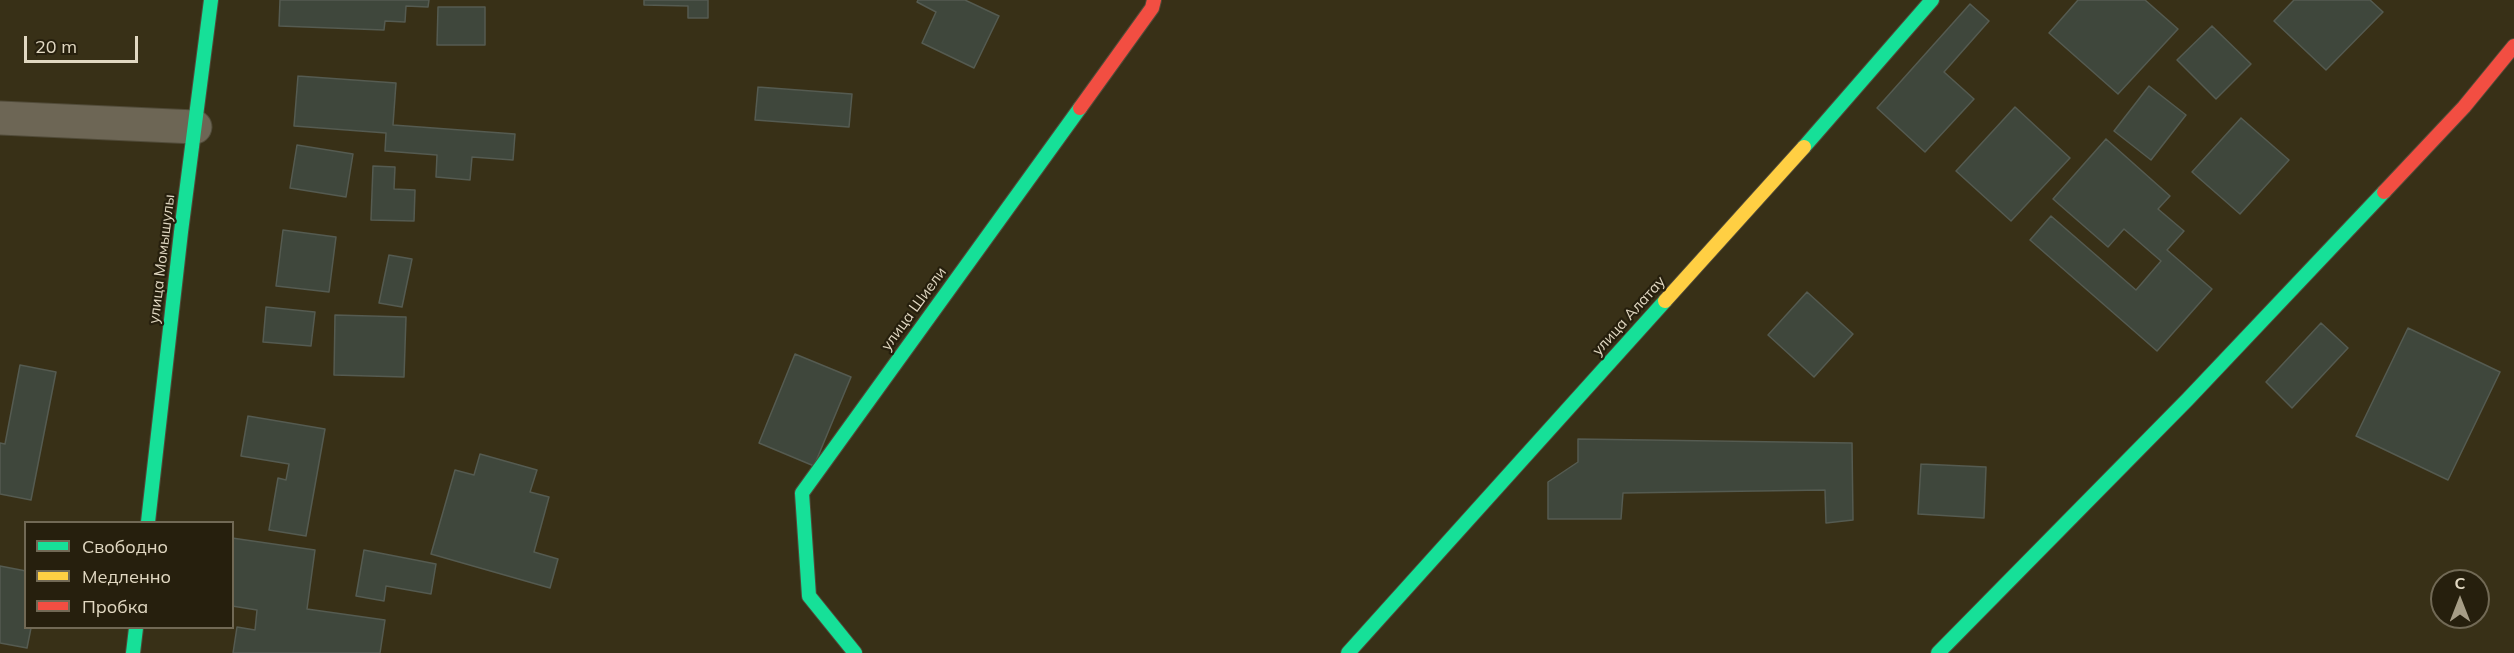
<!DOCTYPE html>
<meta charset="utf-8">
<style>
body{margin:0}
#map{position:relative;width:2514px;height:653px;overflow:hidden;background:#383017;font-family:Mulish,sans-serif}
canvas{display:block}
.legend{position:absolute;left:24px;top:521px;width:210px;height:108px;box-sizing:border-box;background:#261f0d;border:2px solid #716955;margin:0;padding:8px 10px;list-style:none;font-size:18px;color:#e1d8c2}
.legend li{display:flex;align-items:center;gap:12px;height:30px}
.legend b{width:30px;border:2px solid #716955}
.north{position:absolute;left:2430px;top:569px;width:60px;height:60px;box-sizing:border-box;background:#261f0d;border:2px solid #716955;border-radius:50%;rotate:0deg;font-size:16px;font-weight:700;line-height:24px;text-align:center;color:#e1d8c2}
.north::after{content:'';display:block;margin:auto;width:21px;height:27px;background:#a69d86;clip-path:polygon(50% 0,100% 100%,50% 72%,0 100%)}
.scale{position:absolute;left:24px;top:36px;width:114px;height:27px;box-sizing:border-box;border:3px solid #e1d8c2;border-top:0;padding-left:8px;font-size:18px;line-height:21px;white-space:nowrap;color:#e1d8c2;-webkit-text-stroke:4px #261f0d;paint-order:stroke}
</style>
<div id="map">
<canvas width="2514" height="653"></canvas>
<ul class="legend">
<li><b style="height:8px;background:#16e098"></b>Свободно</li>
<li><b style="height:8px;background:#ffcf43"></b>Медленно</li>
<li><b style="height:8px;background:#f24e42"></b>Пробка</li>
</ul>
<div class="north">С</div>
<div class="scale">20 m</div>
</div>
<script>
const ctx = document.querySelector('canvas').getContext('2d');
ctx.lineJoin = 'round';
function fillPath(path, color) { ctx.fillStyle = color; ctx.fill(path, 'evenodd'); }
const toPath = rows => new Path2D(rows.map(r => 'M' + r).join(''));
function trace(path, color, width, dash) { ctx.strokeStyle = color; ctx.lineWidth = width; ctx.lineCap = dash ? 'butt' : 'round'; ctx.setLineDash(dash || []); ctx.stroke(path); }
function write(font, color, halo, rows, align = 'center') {
  ctx.font = font + ' Mulish,sans-serif'; ctx.lineWidth = 4.5; ctx.setLineDash([]); ctx.textBaseline = 'middle'; ctx.strokeStyle = halo; ctx.fillStyle = color; for (const [text, x, y, turn = 0] of rows) {
    ctx.save(); ctx.translate(x, y); ctx.rotate((+turn || 0) * Math.PI / 180); ctx.textAlign = isNaN(turn) ? turn : align; if (halo) ctx.strokeText(text, 0, 0); ctx.fillText(text, 0, 0); ctx.restore();
  }
}
const building = toPath([
 [280,0,429,0,428,7,406,6,405,22,385,21,384,30,279,26,280,0],
 [644,0,708,0,708,18,688,18,688,6,644,5,644,0],
 [918,0,965,0,999,16,974,68,922,43,936,12,917,2,918,0],
 [2078,0,2145,0,2178,29,2118,94,2049,33,2078,0],
 [2294,0,2370,0,2383,12,2326,70,2274,21,2294,0],
 [1970,4,1989,21,1944,72,1974,99,1925,152,1877,108,1970,4],
 [438,7,485,7,485,45,437,45,438,7],
 [2212,26,2251,64,2216,99,2177,60,2212,26],
 [298,76,396,83,393,125,515,134,513,160,472,157,470,180,436,177,437,155,385,151,386,133,294,126,298,76],
 [2149,86,2186,115,2151,160,2114,131,2149,86],
 [758,87,852,94,849,127,755,120,758,87],
 [2015,107,2070,158,2011,221,1956,171,2015,107],
 [2241,118,2289,160,2240,214,2192,172,2241,118],
 [2106,139,2170,196,2158,209,2184,231,2167,250,2212,289,2157,351,2030,240,2051,216,2136,290,2161,261,2124,229,2108,247,2053,199,2106,139],
 [297,145,353,154,346,197,290,188,297,145],
 [373,166,395,167,394,189,415,190,414,221,371,220,373,166],
 [283,230,336,237,329,292,276,286,283,230],
 [389,255,412,259,402,307,379,303,389,255],
 [1807,292,1853,334,1814,377,1768,335,1807,292],
 [266,307,315,312,311,346,263,342,266,307],
 [335,315,406,317,404,377,334,375,335,315],
 [2321,323,2348,348,2292,408,2266,382,2321,323],
 [2408,328,2500,372,2448,480,2356,436,2408,328],
 [795,354,851,377,814,466,759,443,795,354],
 [20,365,56,372,31,500,0,494,0,443,5,444,20,365],
 [248,416,325,429,306,536,269,530,278,478,286,480,289,464,241,456,248,416],
 [1578,439,1852,443,1853,520,1826,523,1825,490,1623,493,1621,519,1548,519,1548,482,1578,462,1578,439],
 [480,454,537,470,530,492,549,497,534,552,558,559,550,588,431,554,455,470,474,475,480,454],
 [1921,464,1986,467,1984,518,1918,514,1921,464],
 [232,538,315,550,307,609,385,620,380,653,233,653,237,627,255,630,257,610,232,606,232,538],
 [364,550,436,564,431,594,386,586,384,601,356,596,364,550],
 [0,566,26,571,26,628,31,628,27,648,0,643,0,566]
]);
fillPath(building, '#3f473c');
trace(building, '#555b51', 1.5);
const street = toPath([
 [0,118,195,127]
]);
const fast = toPath([
 [1804,147,1932,0],
 [148,522,181,232,211,0],
 [133,653,136,628],
 [855,653,809,596,802,493,1080,108],
 [1348,653,1665,301],
 [1938,653,2188,399,2384,192]
]);
const slow = toPath([
 [1665,301,1804,147]
]);
const jam = toPath([
 [1080,108,1152,8,1154,0],
 [2384,192,2464,107,2514,46]
]);
trace(street, '#514b39', 35);
trace(fast, '#514b39', 16);
trace(slow, '#514b39', 16);
trace(jam, '#514b39', 16);
trace(street, '#6d6655', 33);
trace(fast, '#16e098', 14);
trace(slow, '#ffcf43', 14);
trace(jam, '#f24e42', 14);
write('15px', '#e1d8c2', '#261f0d', [
 ["улица Момышулы",162,259,-83],
 ["улица Шиели",914,309,-54],
 ["улица Алатау",1629,316,-48]
]);
</script>
